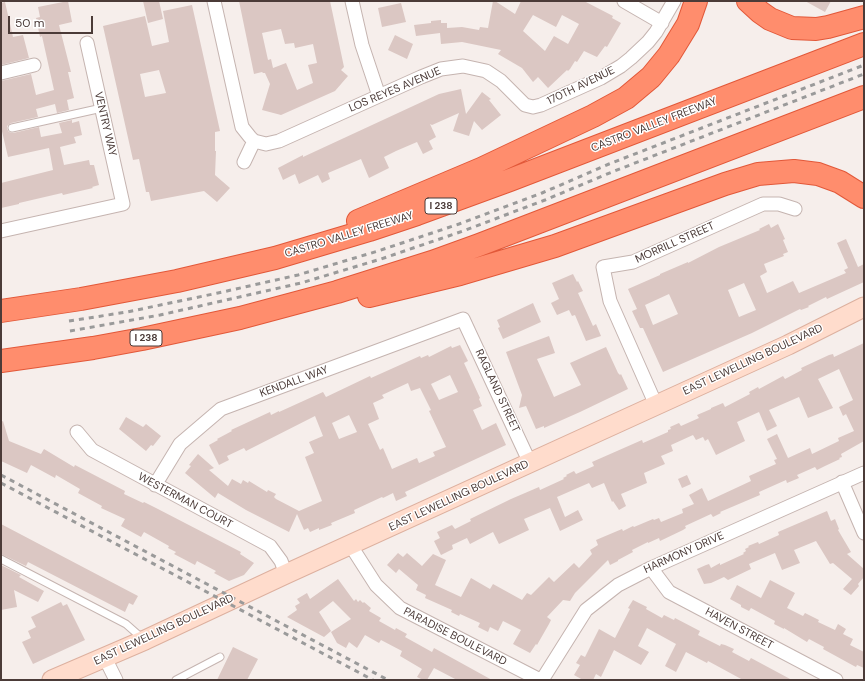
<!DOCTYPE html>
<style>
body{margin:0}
#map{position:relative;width:865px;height:681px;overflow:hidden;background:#f6eeeb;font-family:"DM Sans",sans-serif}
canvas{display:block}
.frame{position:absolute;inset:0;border:2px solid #4b3b38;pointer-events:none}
.scale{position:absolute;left:8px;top:16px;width:85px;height:18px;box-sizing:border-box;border:2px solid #4b3b38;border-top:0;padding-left:5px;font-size:12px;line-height:14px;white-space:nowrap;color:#4b3b38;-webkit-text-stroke:3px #fff;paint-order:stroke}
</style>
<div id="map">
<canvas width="865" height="681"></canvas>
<div class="frame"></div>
<div class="scale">50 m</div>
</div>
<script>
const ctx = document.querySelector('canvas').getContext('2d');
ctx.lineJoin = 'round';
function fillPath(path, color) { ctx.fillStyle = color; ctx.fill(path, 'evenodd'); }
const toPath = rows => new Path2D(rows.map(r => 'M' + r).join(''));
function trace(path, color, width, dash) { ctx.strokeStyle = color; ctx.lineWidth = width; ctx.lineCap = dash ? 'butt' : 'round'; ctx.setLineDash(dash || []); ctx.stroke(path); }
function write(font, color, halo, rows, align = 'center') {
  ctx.font = font + ' "DM Sans",sans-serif'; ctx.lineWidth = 3; ctx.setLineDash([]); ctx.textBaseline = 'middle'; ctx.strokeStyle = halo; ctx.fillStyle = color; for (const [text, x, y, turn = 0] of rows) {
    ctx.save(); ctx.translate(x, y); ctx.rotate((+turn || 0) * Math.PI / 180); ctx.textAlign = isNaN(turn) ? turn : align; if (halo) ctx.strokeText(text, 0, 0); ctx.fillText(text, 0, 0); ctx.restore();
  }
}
fillPath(toPath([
 [68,1,72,22,59,25,71,72,68,72,74,98,67,100,69,110,57,113,55,104,36,109,38,117,11,123,7,126,7,129,9,132,13,133,39,127,41,137,62,133,59,123,72,120,72,123,79,121,82,135,74,137,76,143,60,147,64,165,89,160,90,165,94,165,99,185,92,187,93,188,63,195,62,193,19,203,19,204,1,208,1,183,53,170,49,148,8,157,1,127,1,81,31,74,36,95,54,90,42,36,40,37,36,18,40,17,38,7],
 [143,1,159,1,163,19,148,23],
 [239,1,330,1,344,67,341,70,348,76,335,91,281,115,262,110,270,84,265,73,263,73,262,72,254,74],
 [281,29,285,44,294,43,295,48,313,44,317,63,308,65,313,83,297,90,286,63,273,68,271,59,268,60,262,33],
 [493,1,495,1,515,14,521,1,584,1,613,16,612,18,621,23,607,47,605,46,597,57,584,51,577,62,575,61,570,69,568,71,567,70,548,88,538,77,533,82,522,68,498,54,501,50,462,42,441,44,440,33,416,36,414,25,431,23,431,21,441,20,441,23,447,23,447,28,462,27,479,30,480,27,488,28],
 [533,15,556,27,562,15,579,24,568,44,554,36,545,51,523,31],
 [805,1,831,1,825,12],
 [5,2,13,37,23,35,29,58,1,65,1,3],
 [401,3,406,22,382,27,378,8],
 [192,5,220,131,215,132,215,151,216,151,215,175,230,188,217,202,204,191,151,201,149,192,146,192,139,159,133,160,103,26,145,16,152,46,169,42,163,11],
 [159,70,166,93,145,97,140,74],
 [395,35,413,44,407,59,388,50],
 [461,89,466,114,482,92,491,99,489,100,501,115,482,130,474,121,469,136,453,131,459,113,432,125,430,124,436,137,429,141,433,149,423,154,417,142,396,151,384,157,389,168,369,178,361,159,328,173,330,179,322,183,318,175,299,184,295,174,283,180,278,168,303,155,303,157,439,94],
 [769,224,771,228,778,224,785,239,783,240,788,252,783,254,784,256,764,264,767,272,760,276,767,293,793,281,799,293,846,273,844,270,848,268,837,243,846,239,858,267,864,264,864,282,827,299,826,297,808,306,809,307,801,310,800,309,752,333,663,372,643,328,640,328,632,311,637,309,628,289,660,275,660,274,688,262,688,263,719,247,760,230,759,229],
 [744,283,756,310,739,317,728,290],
 [669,294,678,314,653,325,645,305],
 [573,274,577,282,578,281,583,291,578,293,593,326,596,324,601,336,586,341,575,315,572,316,569,310,557,315,551,303,559,299,552,283],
 [533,303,541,322,503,339,498,328,500,327,497,320],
 [549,336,555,353,537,359,554,397,581,385,570,363,606,347,618,373,620,375,621,374,628,389,580,412,544,428,544,426,536,429,526,406,519,408,522,395,506,352],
 [864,343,864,441,841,454,842,457,839,458,840,459,825,466,817,470,815,467,797,475,799,478,787,483,786,480,759,492,760,495,720,512,721,513,713,517,711,514,685,526,686,528,683,530,660,541,659,538,648,543,648,542,632,550,633,552,618,560,618,561,610,565,608,560,575,593,570,601,563,600,547,617,551,620,549,624,537,645,536,644,530,653,513,644,521,630,503,621,498,631,490,627,488,632,478,627,480,623,460,614,459,616,451,612,452,610,425,598,426,595,416,590,418,585,399,569,396,573,387,565,398,553,403,557,407,553,422,566,433,554,446,560,435,585,461,597,471,578,490,589,493,584,522,600,527,593,531,595,549,577,554,582,574,563,579,568,592,554,590,550,598,545,596,540,622,529,623,531,633,526,634,527,653,519,654,520,659,518,661,522,683,513,682,509,694,504,689,495,702,488,708,501,751,481,749,476,776,464,774,460,777,459,767,439,777,434,788,458,810,448,812,454,839,441,838,438,854,431,846,414,843,416,839,407,853,400,839,369,818,379,833,408,808,418,799,397,769,410,777,426,767,431,759,412,737,422,745,441,716,455,708,439,705,441,703,437,696,440,693,435,671,445,673,451,661,456,665,464,644,473,647,483,621,494,626,506,619,510,613,501,612,502,604,483,592,488,589,483,557,497,565,517,578,510,583,520,560,531,550,508,524,519,529,530,499,544,493,532,470,544,467,538,452,545,453,549,441,555,434,541,440,538,437,532,452,525,455,529,471,521,470,519,511,499,539,487,540,490,564,479,563,478,567,476,566,475,574,471,576,474,594,466,592,462,642,440,643,443,668,432,668,430,671,429,670,427,679,423,681,426,699,418,697,415,711,409,711,408,723,403,725,407,750,394,749,392,758,387,759,389,783,376,785,379,802,370,801,368,829,355,833,354,834,357],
 [460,345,468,361,464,363,480,398,479,399,482,406,473,410,482,430,496,423,506,445,405,492,407,496,396,501,393,493,383,498,382,497,354,510,355,513,331,523,332,525,319,530,319,528,310,532,308,528,304,530,297,514,289,532,246,510,218,493,215,498,185,473,191,466,189,465,198,454,214,468,209,470,228,486,232,479,241,484,243,480,248,483,249,481,267,492,268,490,276,494,274,497,276,499,299,511,322,501,305,457,314,453,309,442,323,436,315,416,246,451,244,448,227,456,229,460,219,465,209,445,218,440,217,439,232,431,231,430,270,412,271,415,279,411,279,412,323,392,326,397,370,376,371,378,420,356,421,358,428,355,429,357,451,346,452,348],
 [450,375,458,392,439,400,431,384],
 [408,383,411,391,420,388,431,410,429,411,446,447,433,452,435,456,419,463,417,458,392,469,383,448,380,450,368,424,379,419,373,403,384,398,382,395],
 [349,415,357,432,339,439,332,423],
 [126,417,143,427,146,424,161,436,153,446,151,445,146,451,119,429],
 [3,421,9,441,41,454,44,449,74,467,75,465,125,491,124,494,143,503,144,502,156,508,241,552,240,554,254,563,244,575,229,581,214,573,216,571,197,561,195,565,174,554,176,552,168,548,169,546,144,532,141,537,121,526,125,519,101,508,102,506,78,493,80,489,56,475,55,478,31,465,27,473,1,461,1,422],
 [687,475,691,484,682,488,678,479],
 [827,511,831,521,835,519,839,529,838,530,851,552,847,554,864,569,864,577,858,584,859,586,851,595,843,589,852,579,833,563,830,564,816,541,794,550,800,563,782,570,775,553,749,564,751,569,728,580,724,577,711,583,704,584,697,569,706,565,709,564,711,568,720,563,720,565,744,554,743,553,746,551,745,549,749,547,748,546,758,542,759,544,779,535,778,532],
 [1,524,138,596,133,605,129,603,125,612,28,562,26,566,1,554],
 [1,565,21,575,19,577,44,591,38,602,14,590,17,607,1,610],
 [338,579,354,601,356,599,358,602,360,600,363,603,364,602,371,608,369,611,381,618,379,621,395,630,396,628,407,634,405,637,432,652,434,648,492,680,457,680,434,668,427,680,423,680,417,677,422,669,400,656,402,651,381,640,379,643,365,635,357,648,349,642,346,648,337,643,331,632,351,619,333,601,319,612,331,631,324,637,287,617,297,610,295,606,300,603,297,599,307,593,310,599],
 [770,580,795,593,787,608,803,616,805,613,819,620,818,622,835,630,838,624,846,629,843,634,853,639,850,645,864,652,864,668,857,665,856,667,854,666,823,649,824,647,809,639,807,642,784,628,784,629,774,624,775,621,751,608,749,611,741,607,741,605,730,599,737,585,761,598],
 [633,600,647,607,646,609,662,618,664,615,674,620,675,618,698,630,700,631,698,635,720,646,721,644,725,645,734,649,732,652,749,661,751,658,792,680,743,680,708,661,707,663,686,652,676,672,665,666,676,644,647,628,638,646,649,652,641,665,614,650,601,677,596,674,593,680,583,680,574,675,580,665,576,663,581,655,585,657,599,629,615,638,630,609,628,608],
 [61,602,63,606,67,604,85,640,33,664,22,642,31,638,28,631,36,627,31,617],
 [233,647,258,659,247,680,217,680]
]), '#dbc7c3');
const service = toPath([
 [12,128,102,108],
 [1,559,126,624,143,639],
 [176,680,220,657]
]);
const minor = toPath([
 [214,1,242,127,250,137,254,141,266,144,279,141,421,77,441,69,463,66,486,71,501,81,525,105,533,107,541,105,601,78,621,66,631,58,648,42,656,32,674,1],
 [352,1,362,45,379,96],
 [624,1,662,23],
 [1,73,34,65],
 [244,162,254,141],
 [1,231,123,204,87,43],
 [656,405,610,301,603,267,633,262,763,204,779,204,795,209],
 [77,432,92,450,270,546,281,561,286,574],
 [842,482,864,533],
 [155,485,180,444,221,409,463,319,530,463],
 [351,546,376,585,400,608,540,680],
 [651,568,669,592,836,680],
 [105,658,116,680],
 [542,680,586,610,618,585,651,568,864,473]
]);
const secondary = toPath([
 [52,680,145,640,286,574,788,345,864,307]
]);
const motorway = toPath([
 [748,1,760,12,770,19,792,28,816,29,828,27,864,17],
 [358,221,481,169,593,116,626,98,651,77,669,55,688,24,696,1],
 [369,296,460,274,555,246,725,184,758,174,794,171,818,174,840,182,864,197],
 [1,311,81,299,177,281,275,258,369,230,417,214,510,180,864,44],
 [1,361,93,348,142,339,240,318,337,292,432,262,479,245,864,97]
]);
trace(service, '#c5b4b0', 9);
trace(minor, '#c5b4b0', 15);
trace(secondary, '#ddb09f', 21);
trace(motorway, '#e25839', 24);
trace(service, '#fff', 7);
trace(minor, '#fff', 13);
trace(secondary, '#ffdccc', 19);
trace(motorway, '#ff8d6d', 22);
trace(toPath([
 [69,321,127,312,218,293,298,275,378,251,459,224,542,193,609,164,864,65],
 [70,331,160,315,301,283,381,259,463,231,545,200,612,172,864,74],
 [1,475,388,680],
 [1,483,373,680]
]), '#9a9a9a', 3, [5, 5]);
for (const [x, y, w] of [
 [441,206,32],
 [146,338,32]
]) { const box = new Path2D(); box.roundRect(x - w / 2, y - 8, w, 16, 3); ctx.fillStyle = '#fff'; ctx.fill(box); trace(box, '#4b3b38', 1); }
write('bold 10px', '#4b3b38', null, [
 ["I 238",441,206],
 ["I 238",146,338]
]);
write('11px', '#4b3b38', '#fff', [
 ["170TH AVENUE",581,86,-26],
 ["LOS REYES AVENUE",395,90,-23],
 ["VENTRY WAY",105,124,77],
 ["CASTRO VALLEY FREEWAY",654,125,-21],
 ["CASTRO VALLEY FREEWAY",349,235,-17],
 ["MORRILL STREET",675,243,-24],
 ["EAST LEWELLING BOULEVARD",753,360,-25],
 ["KENDALL WAY",294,382,-20],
 ["RAGLAND STREET",497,391,65],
 ["EAST LEWELLING BOULEVARD",459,496,-25],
 ["WESTERMAN COURT",185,501,28],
 ["HARMONY DRIVE",684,553,-24],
 ["HAVEN STREET",739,629,28],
 ["EAST LEWELLING BOULEVARD",164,630,-25],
 ["PARADISE BOULEVARD",455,637,27]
]);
</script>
